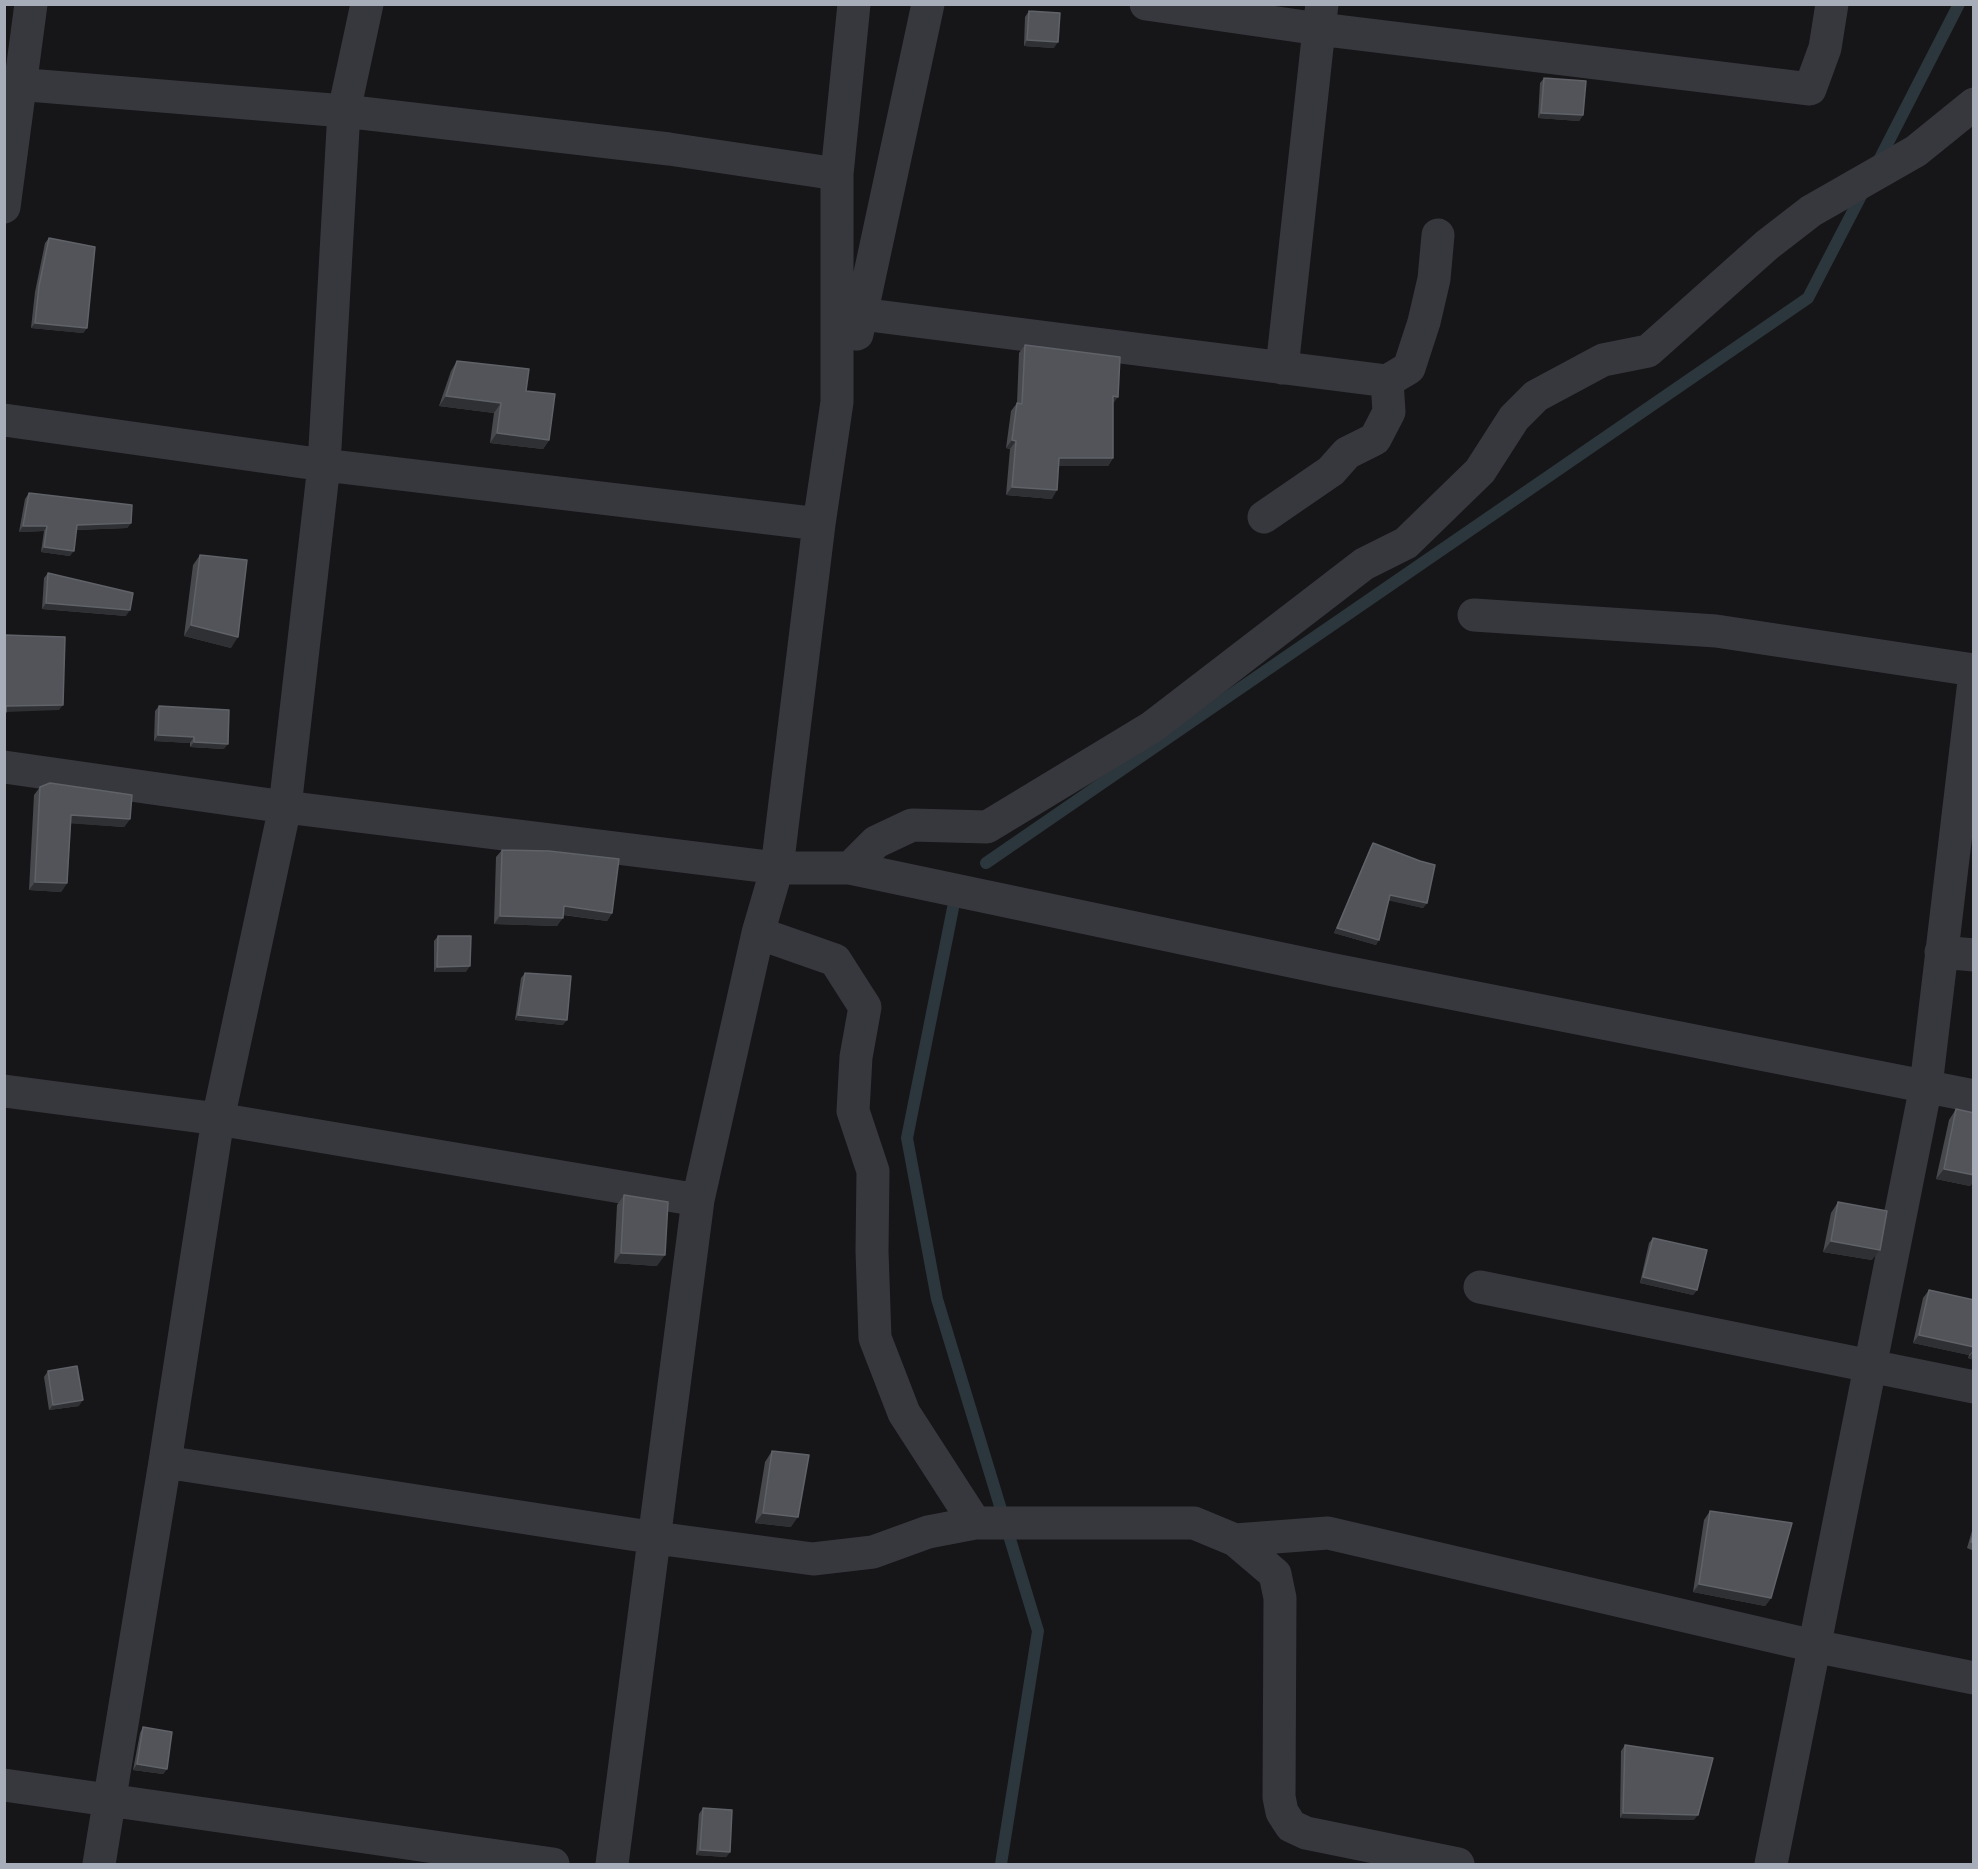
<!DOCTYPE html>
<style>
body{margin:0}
#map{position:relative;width:1978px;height:1869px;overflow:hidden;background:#161618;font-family:Figtree,sans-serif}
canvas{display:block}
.frame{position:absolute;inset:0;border:6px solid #a8aeb9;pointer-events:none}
</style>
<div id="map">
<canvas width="1978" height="1869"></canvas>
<div class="frame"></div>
</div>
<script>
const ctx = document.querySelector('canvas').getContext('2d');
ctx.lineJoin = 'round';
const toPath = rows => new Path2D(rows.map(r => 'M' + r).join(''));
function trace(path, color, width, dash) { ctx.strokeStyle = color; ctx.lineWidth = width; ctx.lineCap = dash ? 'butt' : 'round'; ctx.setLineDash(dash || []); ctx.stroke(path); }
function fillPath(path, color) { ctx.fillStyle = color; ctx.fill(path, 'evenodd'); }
trace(toPath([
 [1877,164,1959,4],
 [986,863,1808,298,1864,190],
 [954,903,907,1138,937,1299,1038,1631,1001,1864]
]), '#2c363d', 12);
trace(toPath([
 [1146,4,1319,29,1282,368],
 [1322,4,1319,29,1810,89,1825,48,1832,4],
 [4,83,344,111,669,149,837,174],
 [4,207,31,4],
 [861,314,1387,381],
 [857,334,928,4],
 [4,420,324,465,819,524],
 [1264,517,1331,471,1347,453,1375,439,1389,412,1387,381,1409,368,1424,322,1434,279,1438,235],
 [1474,615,1716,631,1974,670],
 [4,767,285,807,777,868,850,868,1334,970,1974,1096],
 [850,868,876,842,912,825,987,827,1152,727,1364,564,1406,543,1480,471,1514,418,1536,396,1603,360,1648,351,1767,245,1811,211,1916,151,1974,104],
 [758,933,835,960,865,1007,856,1057,853,1111,873,1171,872,1251,875,1338,904,1413,975,1523],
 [1941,952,1974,955],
 [4,1091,218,1119,698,1200],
 [1480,1287,1974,1387],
 [165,1462,656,1538,813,1559,873,1552,928,1532,975,1523,1194,1523,1235,1540,1275,1574,1280,1598,1279,1797,1282,1812,1291,1826,1306,1833,1458,1864],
 [1235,1540,1328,1533,1814,1646,1974,1678],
 [4,1785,553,1864],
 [99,1864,165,1462,218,1119,285,807,324,465,344,111,367,4],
 [612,1864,698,1200,758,933,777,868,819,524,837,402,837,174,854,4],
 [1771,1864,1926,1086,1974,681]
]), '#37383e', 33);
fillPath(toPath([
 [1029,11,1054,48,1024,46,1025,17],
 [1544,78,1583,115,1579,121,1538,118,1540,83],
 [49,238,87,328,83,333,31,328,35,292,45,243],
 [1025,345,1113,403,1113,458,1108,466,1059,466,1052,499,1006,495,1010,449,1006,448,1011,411,1017,403,1019,353],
 [457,361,526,391,549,440,543,449,490,443,494,413,439,406,451,371],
 [29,493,131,523,127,528,76,530,70,556,41,552,44,531,19,532,25,499],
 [200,555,231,648,184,636,193,565],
 [48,573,126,616,42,609,44,578],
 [159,706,224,749,190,747,190,743,154,741,155,711],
 [40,787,130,819,124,827,71,823,67,883,61,892,29,890,34,795],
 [1373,843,1427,903,1423,908,1389,900,1376,945,1334,933,1370,848],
 [502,850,612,913,607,921,563,915,557,926,494,924,496,857],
 [438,936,466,972,434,972,434,941],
 [525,973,563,1025,515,1020,521,978],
 [1956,1109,1974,1113,1974,1181,1970,1186,1936,1179,1949,1120],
 [624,1195,657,1266,614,1263,617,1205],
 [1838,1202,1872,1260,1823,1252,1831,1213],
 [1653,1238,1697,1290,1693,1295,1640,1283,1649,1243],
 [1929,1290,1974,1300,1974,1360,1968,1358,1969,1355,1913,1343,1923,1298],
 [48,1371,79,1406,49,1410,44,1377],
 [772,1451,791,1527,755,1523,765,1462],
 [1710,1511,1771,1598,1765,1606,1693,1592,1704,1520],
 [1974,1524,1974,1551,1967,1548],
 [143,1727,167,1769,163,1774,133,1770,140,1733],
 [1625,1745,1694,1820,1620,1818,1621,1751],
 [703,1808,730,1852,726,1857,696,1855,699,1814]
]), '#47494d');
fillPath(toPath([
 [1027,40,1058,42,1054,48,1024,46],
 [1541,113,1583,115,1579,121,1538,118],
 [35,323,87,328,83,333,31,328],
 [446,396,501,403,494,413,439,406],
 [1113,396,1118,397,1112,405],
 [497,433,549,440,543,449,490,443],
 [1012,440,1016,441,1010,449,1006,448],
 [1059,458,1113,458,1108,466,1054,466],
 [1012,487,1057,490,1052,499,1006,495],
 [131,523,127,528,73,530,77,525],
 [23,526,47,526,44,531,19,532],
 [44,547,74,551,70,556,41,552],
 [46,603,130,610,126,616,42,609],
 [191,625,238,637,231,648,184,636],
 [63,705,59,710,6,712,4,714,4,709,6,706],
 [158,735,194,737,190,743,154,741],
 [194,742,228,744,224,749,190,747],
 [71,815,130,819,124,827,65,823],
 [35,882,67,883,61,892,29,890],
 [1390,895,1427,903,1423,908,1386,900],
 [564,906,612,913,607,921,559,914],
 [500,916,563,918,557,926,494,924],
 [1337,928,1379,940,1376,945,1334,933],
 [470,966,466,972,434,972,437,967],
 [518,1015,567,1020,563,1025,515,1020],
 [1944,1169,1974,1175,1974,1181,1970,1186,1936,1179],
 [1831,1241,1880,1250,1872,1260,1823,1252],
 [621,1253,665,1255,657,1266,614,1263],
 [1643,1277,1697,1290,1693,1295,1640,1283],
 [1919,1335,1974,1347,1974,1349,1969,1355,1913,1343],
 [1974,1351,1974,1360,1968,1358],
 [83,1400,79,1406,49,1410,53,1405],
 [763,1513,798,1517,791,1527,755,1523],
 [1699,1584,1771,1598,1765,1606,1693,1592],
 [137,1764,167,1769,163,1774,133,1770],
 [1623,1813,1698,1815,1694,1820,1620,1818],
 [700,1850,730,1852,726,1857,696,1855]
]), '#2f3033');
const building = toPath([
 [1029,11,1060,13,1058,42,1027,40,1029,11],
 [1544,78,1586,81,1583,115,1541,113,1544,78],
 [49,238,95,247,87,328,35,323,39,286,49,238],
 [1025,345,1120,357,1118,397,1113,396,1113,458,1059,458,1057,490,1012,487,1016,441,1012,440,1017,403,1022,404,1025,345],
 [457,361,529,369,526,391,555,394,549,440,497,433,501,403,446,396,457,361],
 [29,493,132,505,131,523,77,525,74,551,44,547,47,526,23,526,29,493],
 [200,555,247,560,238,637,191,625,200,555],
 [48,573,133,593,130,610,46,603,48,573],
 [4,635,65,637,63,705,6,706,6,712,4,712,4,635],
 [159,706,229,710,228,744,194,742,194,737,158,735,159,706],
 [50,783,132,795,130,819,71,815,67,883,35,882,40,787,50,783],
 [1373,843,1420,861,1435,865,1427,903,1390,895,1379,940,1337,928,1373,843],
 [502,850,549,851,619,859,612,913,564,906,563,918,500,916,502,850],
 [438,936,471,936,470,966,437,967,438,936],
 [525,973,571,976,567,1020,518,1015,525,973],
 [1956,1109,1974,1113,1974,1175,1944,1169,1956,1109],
 [624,1195,668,1202,665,1255,621,1253,624,1195],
 [1838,1202,1887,1211,1880,1250,1831,1241,1838,1202],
 [1653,1238,1707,1250,1697,1290,1643,1277,1653,1238],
 [1929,1290,1974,1300,1974,1347,1919,1335,1929,1290],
 [77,1366,83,1400,53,1405,48,1371,77,1366],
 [772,1451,809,1455,798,1517,763,1513,772,1451],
 [1710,1511,1792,1523,1771,1598,1699,1584,1710,1511],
 [1974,1532,1974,1544,1971,1542,1974,1532],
 [143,1727,172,1732,167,1769,137,1764,143,1727],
 [1625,1745,1713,1758,1698,1815,1623,1813,1625,1745],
 [703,1808,732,1810,730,1852,700,1850,703,1808]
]);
fillPath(building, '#525459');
trace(building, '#5f6268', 1.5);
</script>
